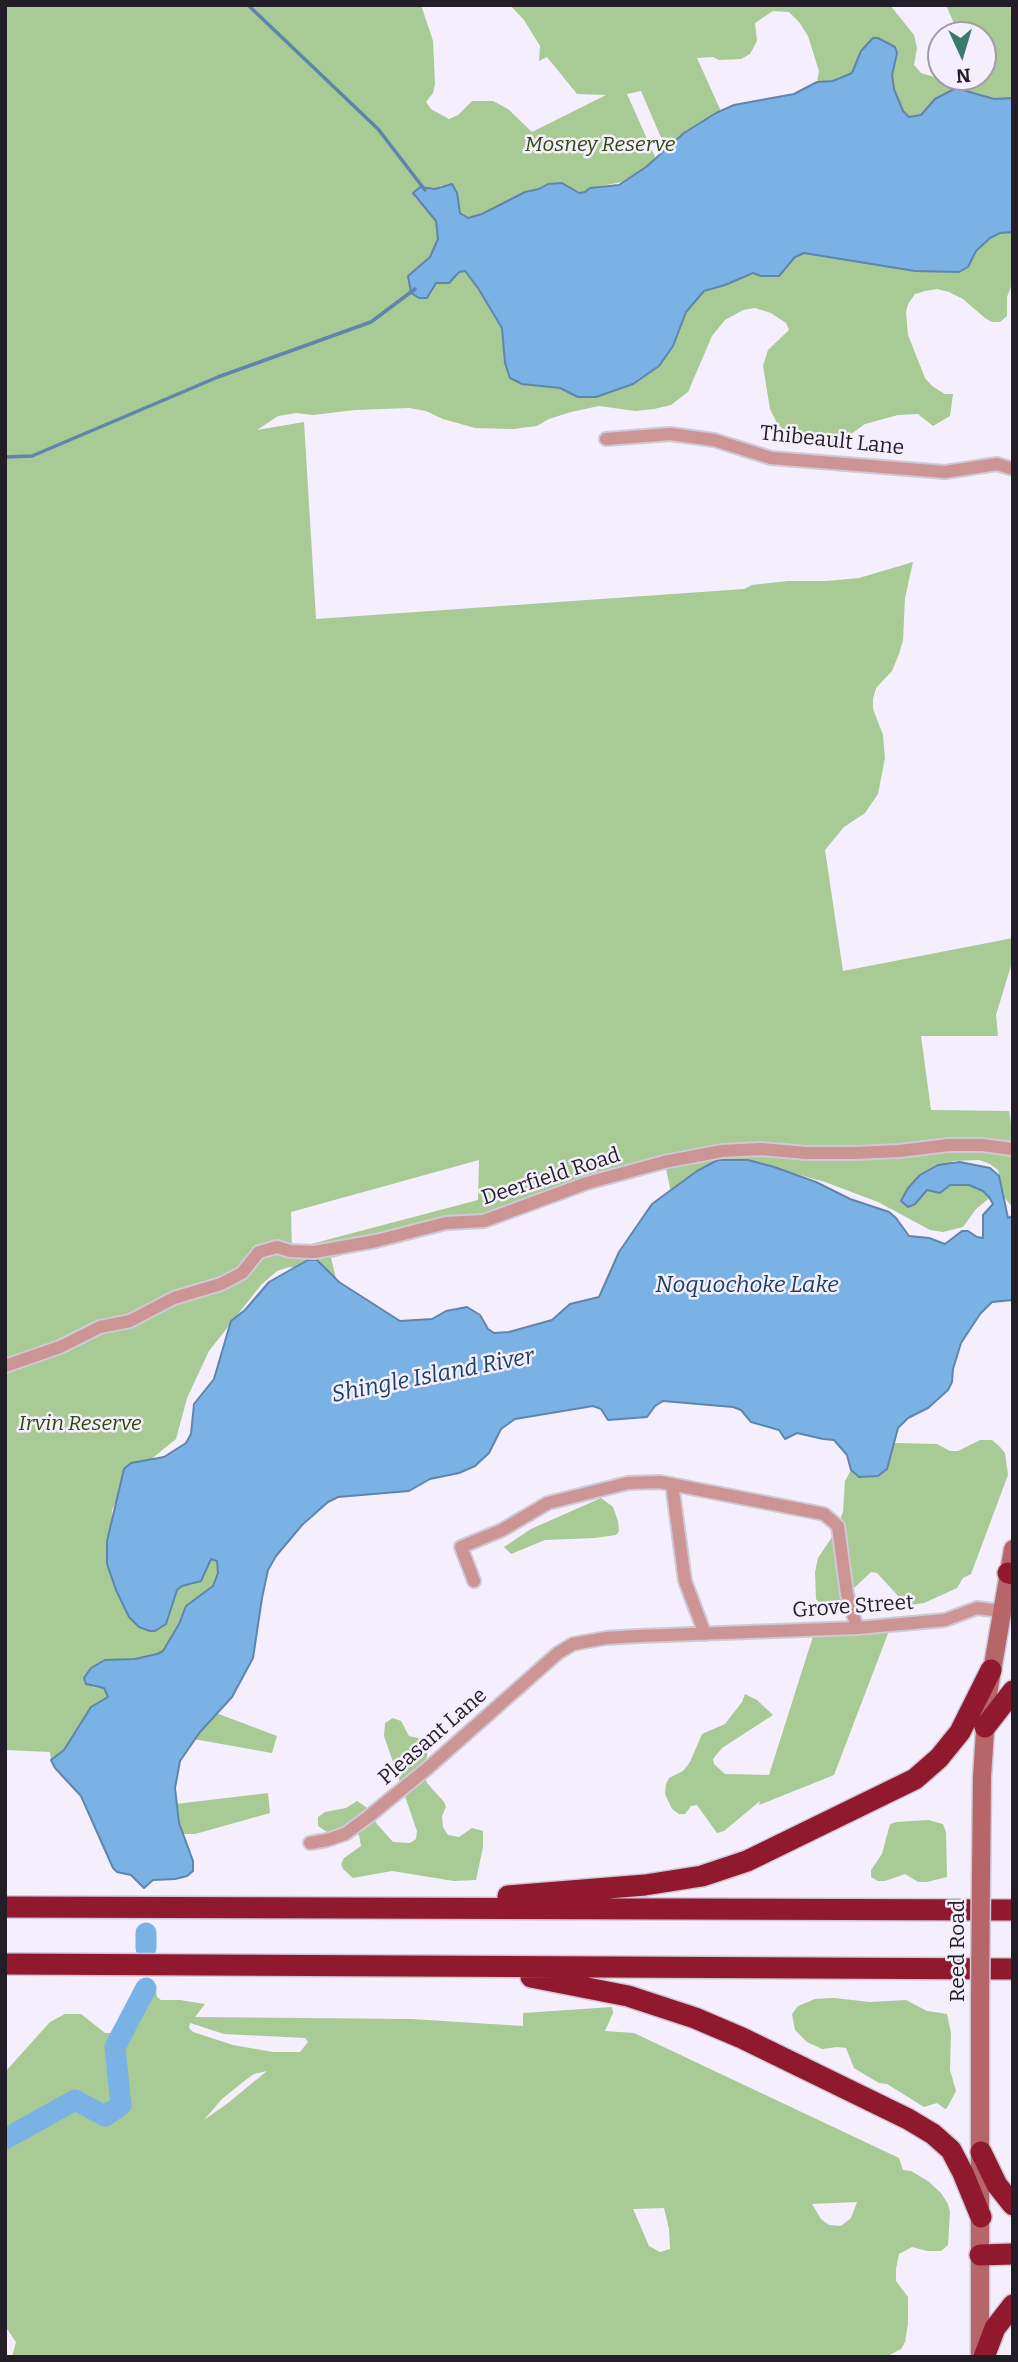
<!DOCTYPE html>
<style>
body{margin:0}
#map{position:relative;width:1018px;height:2362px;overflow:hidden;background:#f5eefd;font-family:Bitter,serif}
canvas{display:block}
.frame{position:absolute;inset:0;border:7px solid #221d26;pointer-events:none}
.north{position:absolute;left:927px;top:21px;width:70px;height:70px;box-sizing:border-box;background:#f5eefd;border:2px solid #a19aa7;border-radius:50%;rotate:176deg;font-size:19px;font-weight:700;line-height:28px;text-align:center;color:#221d26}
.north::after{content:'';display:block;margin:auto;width:24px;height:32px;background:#3a7b6b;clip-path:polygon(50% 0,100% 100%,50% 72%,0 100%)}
</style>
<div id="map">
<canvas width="1018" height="2362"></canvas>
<div class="frame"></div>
<div class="north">N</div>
</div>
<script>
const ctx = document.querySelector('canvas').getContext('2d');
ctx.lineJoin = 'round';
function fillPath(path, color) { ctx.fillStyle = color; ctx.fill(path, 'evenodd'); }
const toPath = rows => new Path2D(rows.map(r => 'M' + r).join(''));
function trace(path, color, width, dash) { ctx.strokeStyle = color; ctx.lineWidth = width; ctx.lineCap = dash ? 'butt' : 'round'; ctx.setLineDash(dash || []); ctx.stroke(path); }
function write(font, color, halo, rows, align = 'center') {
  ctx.font = font + ' Bitter,serif'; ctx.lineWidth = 5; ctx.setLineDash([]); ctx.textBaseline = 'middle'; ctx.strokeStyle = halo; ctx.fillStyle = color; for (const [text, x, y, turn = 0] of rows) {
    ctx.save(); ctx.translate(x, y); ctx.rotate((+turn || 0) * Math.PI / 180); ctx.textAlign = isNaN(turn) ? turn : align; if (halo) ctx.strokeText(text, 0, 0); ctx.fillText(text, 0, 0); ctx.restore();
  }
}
fillPath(toPath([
 [5,5,421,5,433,41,435,84,433,93,426,102,431,109,449,119,458,115,472,101,493,101,508,109,532,132,606,95,577,94,547,57,539,61,540,46,524,20,510,5,890,5,914,35,917,48,914,65,921,73,941,79,956,88,968,77,983,77,983,35,964,35,956,28,946,5,1010,5,1013,20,1013,98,994,99,956,88,925,109,921,115,909,117,903,111,894,89,892,75,896,53,895,47,878,38,857,60,852,73,833,81,817,82,819,71,808,36,799,22,789,12,773,11,755,23,757,41,750,54,741,59,719,60,713,57,697,58,724,118,669,156,641,91,627,94,660,168,622,182,590,188,585,192,578,193,562,183,548,184,539,189,525,192,482,214,468,218,460,213,457,193,442,185,435,189,424,187,415,198,427,208,436,222,438,239,430,257,408,276,430,295,436,283,449,283,459,272,465,271,478,288,502,328,505,363,522,384,560,388,578,397,673,347,686,312,704,291,725,285,745,275,785,271,795,257,804,253,915,271,968,267,976,251,990,238,1000,233,1013,232,1013,281,1007,297,1007,316,1000,322,992,322,985,318,963,299,949,292,937,289,925,291,915,294,908,304,906,312,908,335,925,378,932,386,945,394,953,394,950,416,933,426,918,414,898,415,865,424,836,445,798,438,785,432,777,423,770,409,763,366,768,350,789,330,786,323,771,313,755,308,743,310,725,320,712,336,688,392,671,405,654,409,635,411,599,406,571,412,549,419,537,426,513,429,475,428,443,419,426,411,409,408,355,410,313,415,296,413,278,416,257,430,304,422,316,619,744,589,752,585,788,581,827,581,859,578,913,562,905,598,903,640,899,654,892,671,876,688,873,699,873,709,883,735,885,758,878,794,865,813,844,827,825,850,843,971,1013,938,1013,959,996,1015,998,1036,921,1036,931,1110,1009,1111,1013,1135,1013,1208,1004,1197,998,1170,990,1164,979,1160,954,1161,939,1168,992,1196,976,1209,963,1227,943,1232,930,1230,878,1202,825,1182,775,1168,673,1202,666,1169,331,1258,337,1282,297,1268,289,1267,277,1271,261,1285,209,1351,187,1398,176,1439,144,1465,119,1494,112,1510,110,1558,117,1591,129,1617,169,1617,177,1590,182,1586,194,1584,204,1576,208,1561,211,1558,217,1561,219,1573,213,1586,186,1606,179,1624,163,1651,157,1654,135,1659,105,1660,92,1687,104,1688,108,1693,108,1697,91,1707,64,1750,51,1760,50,1752,5,1750],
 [479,1160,478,1200,292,1249,291,1212],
 [980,1440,992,1440,1000,1447,1005,1453,1008,1475,971,1574,963,1578,957,1588,924,1603,911,1605,899,1597,877,1573,871,1572,853,1589,839,1608,828,1612,816,1599,815,1572,818,1558,834,1534,843,1512,845,1481,851,1470,856,1476,887,1469,894,1443,937,1444,950,1451,958,1451],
 [601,1498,613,1507,618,1521,619,1531,616,1535,595,1538,545,1540,511,1554,504,1547,531,1529],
 [892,1623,834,1775,759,1805,760,1801,724,1831,717,1833,697,1805,691,1806,685,1814,679,1814,672,1809,665,1794,666,1784,669,1778,683,1771,690,1762,702,1734,725,1724,742,1702,745,1694,757,1700,773,1715,722,1748,713,1759,714,1764,725,1774,769,1775,815,1630],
 [216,1713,277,1736,272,1753,188,1738],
 [393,1718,401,1721,409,1736,426,1740,429,1744,424,1774,427,1783,444,1802,446,1807,442,1816,443,1827,448,1835,459,1837,472,1828,483,1831,483,1847,476,1880,454,1881,392,1871,353,1878,343,1869,341,1864,344,1858,361,1846,359,1835,350,1830,327,1832,318,1826,318,1817,325,1812,346,1808,357,1801,366,1807,377,1824,393,1842,410,1843,416,1839,417,1831,384,1736,385,1723],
 [268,1793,270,1813,195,1834,183,1834,159,1806],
 [928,1820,943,1824,946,1832,947,1877,927,1882,918,1882,905,1874,885,1881,878,1881,871,1877,871,1870,882,1854,890,1824,896,1822],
 [148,1986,156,1989,157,1997,161,2000,180,2000,205,2004,195,2017,411,2019,523,2026,523,2013,612,2007,613,2013,605,2031,634,2033,899,2158,903,2170,911,2171,928,2181,941,2193,948,2204,950,2212,948,2245,941,2251,927,2251,912,2247,899,2254,896,2269,896,2281,908,2297,908,2324,905,2342,901,2349,886,2357,12,2357,16,2342,5,2326,5,2072,50,2022,65,2014,81,2014,105,2033,117,2033,124,2026,140,1992],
 [190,2023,224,2034,305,2038,308,2042,300,2052,273,2052,233,2045,193,2032,189,2028],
 [267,2071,228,2103,204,2120,222,2099,243,2082,254,2074],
 [857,2202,851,2218,841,2226,829,2225,821,2219,812,2204],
 [664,2208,669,2229,670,2249,660,2252,649,2246,633,2209],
 [834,1998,870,2002,906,2000,927,2011,947,2014,951,2033,950,2070,956,2091,947,2108,945,2109,937,2103,924,2107,887,2084,879,2083,854,2068,846,2048,837,2047,822,2049,807,2042,795,2030,792,2014,798,2006,815,1999]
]), '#a8ca95');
const water = toPath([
 [873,38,878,38,895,47,897,53,892,75,894,89,903,111,909,117,921,115,935,99,956,88,994,99,1013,98,1013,232,1000,233,990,238,976,251,968,267,959,272,915,271,804,253,795,257,779,276,761,276,753,273,725,285,704,291,686,312,673,346,659,366,633,384,596,397,578,397,560,388,522,384,510,378,505,363,502,328,478,288,465,271,459,272,449,283,436,283,427,298,419,298,411,293,408,276,430,257,438,239,436,221,413,193,420,187,435,189,452,184,457,193,460,213,468,218,482,214,525,192,539,189,548,184,562,183,579,193,585,192,590,188,619,185,646,167,684,133,716,113,734,105,794,94,817,82,833,81,852,73,861,51,873,38],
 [718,1160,748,1160,774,1167,816,1182,850,1199,889,1212,896,1218,909,1236,929,1238,945,1244,962,1231,968,1231,977,1237,983,1238,983,1215,993,1204,989,1197,983,1191,969,1185,950,1185,940,1193,927,1190,915,1204,908,1207,901,1201,908,1188,920,1175,938,1165,960,1162,990,1168,999,1176,1008,1218,1013,1216,1013,1300,992,1302,980,1314,961,1343,953,1369,952,1382,948,1390,928,1408,908,1418,898,1428,887,1469,878,1476,859,1477,851,1470,847,1455,834,1440,823,1439,797,1433,785,1439,779,1430,751,1422,741,1410,733,1407,663,1401,655,1406,647,1417,608,1420,601,1409,593,1406,515,1419,501,1429,489,1453,475,1466,459,1473,430,1479,409,1491,338,1497,328,1502,302,1525,276,1556,268,1570,262,1598,253,1658,232,1697,200,1732,180,1761,175,1788,179,1823,193,1861,193,1871,187,1876,175,1879,153,1880,144,1888,131,1875,117,1872,113,1868,81,1796,55,1768,51,1760,64,1750,91,1707,108,1697,104,1688,86,1684,84,1678,91,1668,105,1660,135,1659,157,1654,163,1651,179,1624,186,1606,213,1586,218,1573,217,1561,211,1559,201,1581,182,1586,177,1590,166,1624,155,1631,150,1631,139,1627,129,1617,116,1590,107,1564,107,1541,124,1469,131,1463,164,1457,186,1443,191,1434,194,1404,214,1379,231,1321,245,1310,269,1282,308,1260,317,1260,339,1282,400,1321,432,1319,446,1311,467,1307,480,1315,488,1329,494,1333,509,1332,552,1320,570,1304,599,1297,619,1252,652,1204,697,1171,718,1160]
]);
fillPath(water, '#7bb2e5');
trace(water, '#6085ac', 2);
trace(toPath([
 [248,5,378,129,425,190],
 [5,457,32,456,218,377,371,322,415,289]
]), '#6085ac', 3.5);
trace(toPath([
 [146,1948,146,1933],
 [5,2139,75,2100,105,2116,121,2105,115,2047,146,1988]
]), '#7bb2e5', 21);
const street = toPath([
 [606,439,670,434,714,440,771,458,945,472,997,464,1013,469],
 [5,1366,60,1347,100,1327,130,1321,174,1298,221,1284,242,1273,259,1252,277,1247,290,1251,314,1252,376,1241,446,1223,484,1221,587,1183,664,1162,722,1151,761,1149,806,1153,854,1153,900,1151,948,1145,982,1145,1013,1149],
 [672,1484,685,1581,705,1634],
 [474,1581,461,1547,502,1530,548,1503,628,1483,660,1482,824,1514,838,1526,847,1594,857,1628],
 [310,1843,327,1840,345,1834,368,1817,429,1767,558,1653,573,1644,606,1638,639,1636,857,1628,945,1620,977,1608,1001,1611]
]);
const secondary = toPath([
 [981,1876,982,1777,987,1700,1013,1549],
 [980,2357,980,2001]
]);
const highway = toPath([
 [1008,1573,1013,1574],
 [985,1727,1013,1691],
 [508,1896,645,1885,702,1876,747,1861,915,1779,939,1758,960,1732,991,1670],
 [5,1907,1013,1910],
 [5,1964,1013,1969],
 [531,1977,628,1996,695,2018,742,2038,908,2119,933,2134,951,2150,963,2173,981,2217],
 [981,2152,997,2185,1013,2205],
 [980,2255,1013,2254],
 [984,2357,995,2328,1013,2305]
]);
trace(street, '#cfc8d6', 16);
trace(secondary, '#cfc8d6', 21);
trace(highway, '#cfc8d6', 24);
trace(street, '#cd9494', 12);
trace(secondary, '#b66568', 18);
trace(highway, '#91192e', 21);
const secondaryBridge = toPath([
 [980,2001,981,1876]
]);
trace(secondaryBridge, '#cfc8d6', 21, []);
trace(secondaryBridge, '#b66568', 18);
write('italic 21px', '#294c0d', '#f5eefd', [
 ["Mosney Reserve",600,145],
 ["Irvin Reserve",80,1424]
]);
write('21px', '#221d26', '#f5eefd', [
 ["Thibeault Lane",832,441,6],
 ["Deerfield Road",551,1177,-18],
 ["Grove Street",853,1607,-4],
 ["Pleasant Lane",433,1737,-41],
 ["Reed Road",958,1951,-90]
]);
write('italic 23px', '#184163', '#f5eefd', [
 ["Noquochoke Lake",747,1286],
 ["Shingle Island River",433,1376,-11]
]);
</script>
